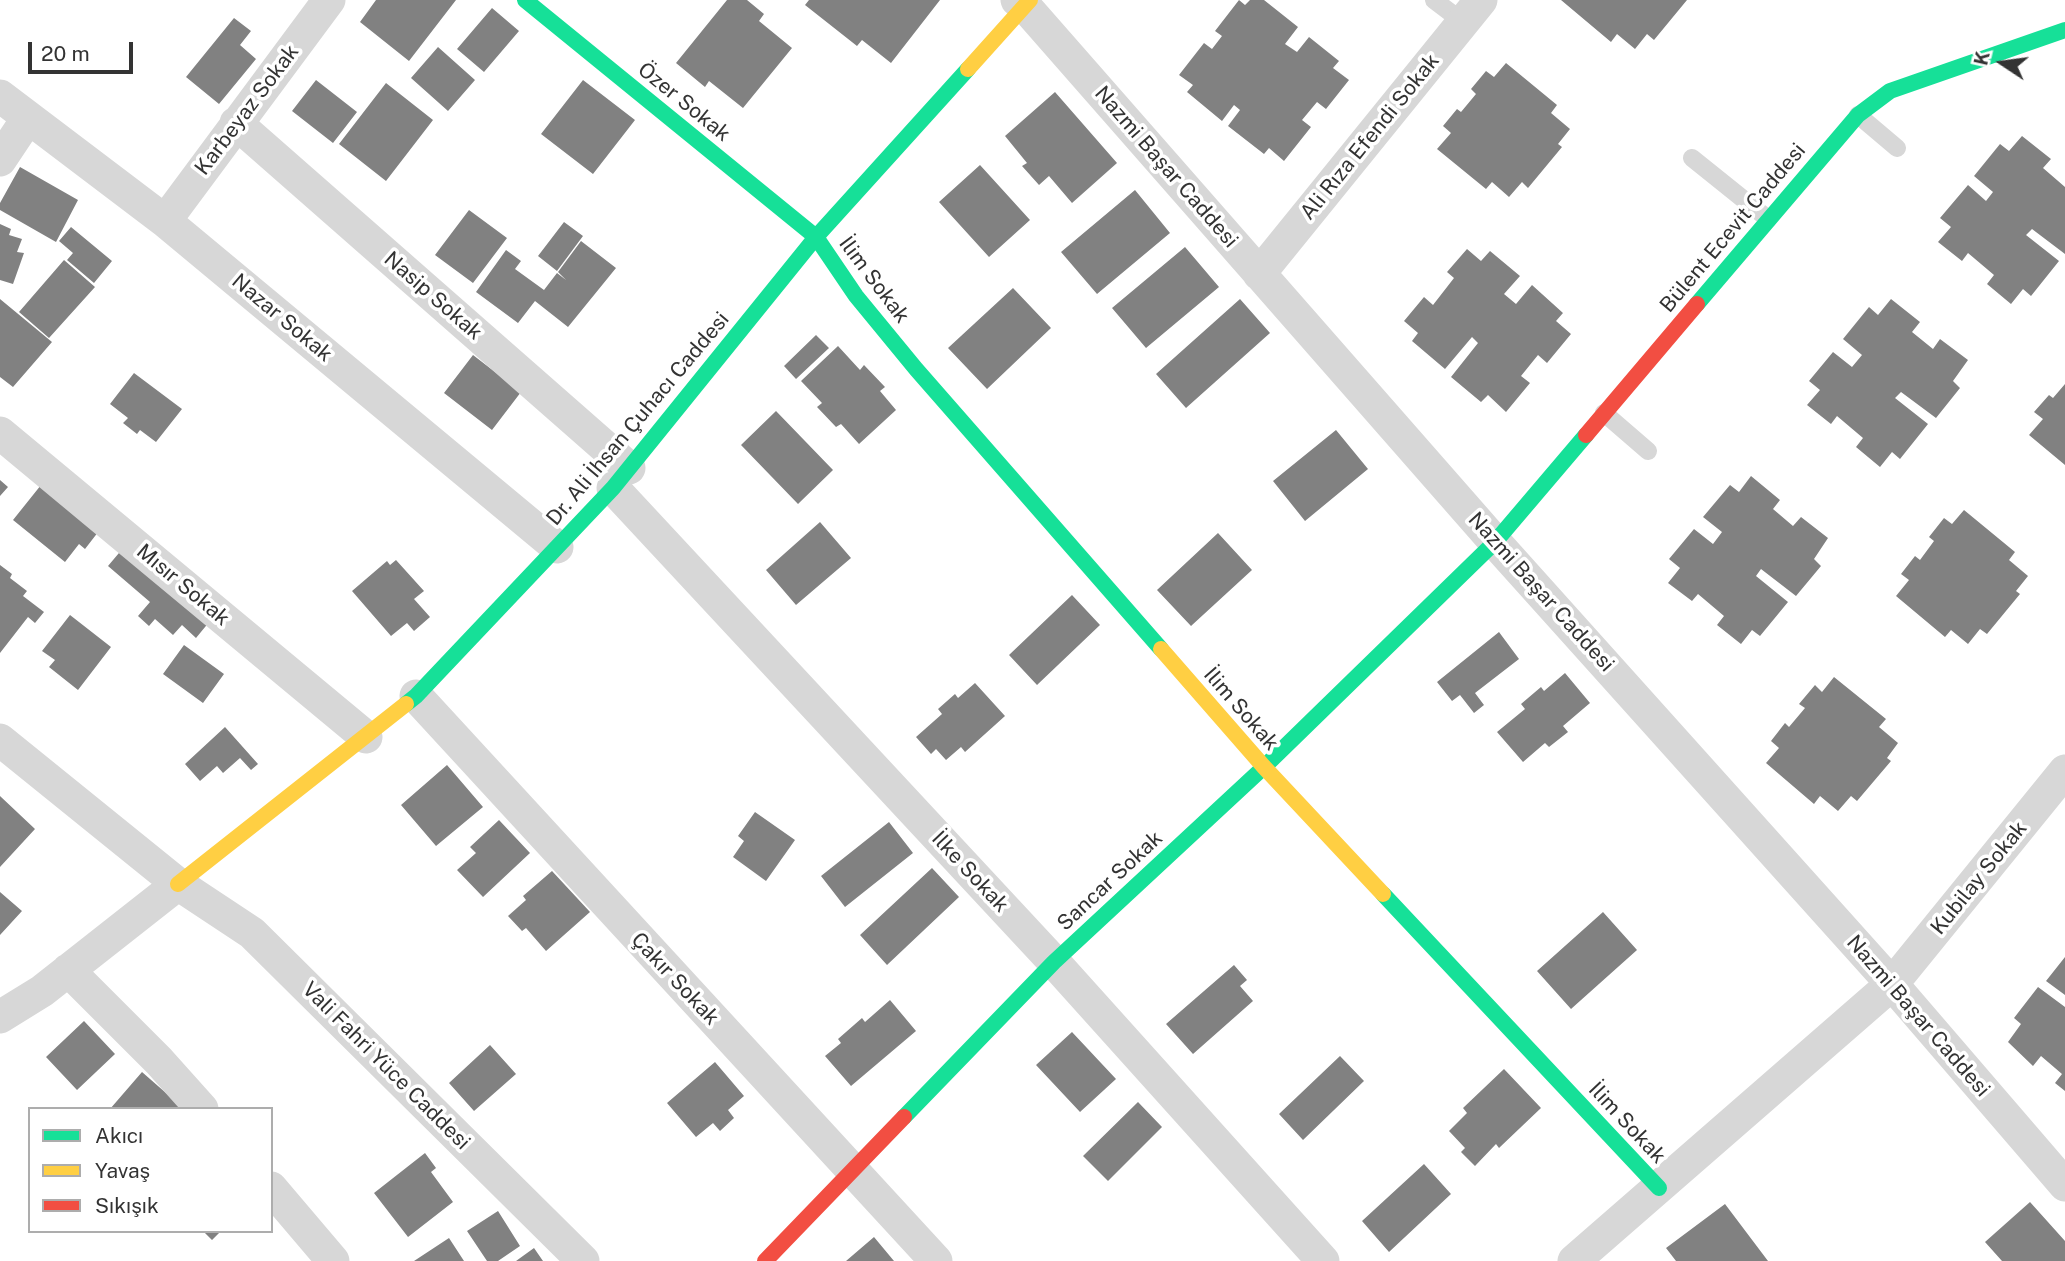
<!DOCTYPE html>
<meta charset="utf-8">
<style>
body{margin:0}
#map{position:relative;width:2065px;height:1261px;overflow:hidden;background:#fff;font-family:"Public Sans",sans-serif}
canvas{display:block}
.legend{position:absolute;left:28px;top:1107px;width:245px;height:126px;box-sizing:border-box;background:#fff;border:2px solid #adadad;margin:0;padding:9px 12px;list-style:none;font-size:21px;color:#333}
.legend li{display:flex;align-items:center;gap:14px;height:35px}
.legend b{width:35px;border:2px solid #adadad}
.north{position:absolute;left:1967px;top:28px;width:70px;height:70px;-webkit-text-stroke:5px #fff;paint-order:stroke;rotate:283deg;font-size:19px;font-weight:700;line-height:28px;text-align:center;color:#333}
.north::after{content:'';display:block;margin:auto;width:24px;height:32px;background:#333;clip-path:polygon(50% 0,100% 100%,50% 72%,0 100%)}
.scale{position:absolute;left:28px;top:42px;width:105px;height:32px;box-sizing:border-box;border:4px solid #333;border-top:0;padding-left:9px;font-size:21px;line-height:24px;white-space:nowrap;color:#333;-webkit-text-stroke:5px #fff;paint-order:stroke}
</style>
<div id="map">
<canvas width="2065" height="1261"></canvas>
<ul class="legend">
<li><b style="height:9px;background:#16e098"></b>Akıcı</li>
<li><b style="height:9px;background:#ffcf43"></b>Yavaş</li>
<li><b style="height:9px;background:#f24e42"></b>Sıkışık</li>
</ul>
<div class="north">K</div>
<div class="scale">20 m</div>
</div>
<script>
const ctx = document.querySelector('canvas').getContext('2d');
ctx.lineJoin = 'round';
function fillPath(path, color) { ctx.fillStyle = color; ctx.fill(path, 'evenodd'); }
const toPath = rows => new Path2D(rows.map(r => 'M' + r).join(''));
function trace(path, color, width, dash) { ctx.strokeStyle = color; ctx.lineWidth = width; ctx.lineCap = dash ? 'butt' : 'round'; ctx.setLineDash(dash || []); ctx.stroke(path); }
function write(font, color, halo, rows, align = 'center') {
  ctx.font = font + ' "Public Sans",sans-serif'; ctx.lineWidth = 7; ctx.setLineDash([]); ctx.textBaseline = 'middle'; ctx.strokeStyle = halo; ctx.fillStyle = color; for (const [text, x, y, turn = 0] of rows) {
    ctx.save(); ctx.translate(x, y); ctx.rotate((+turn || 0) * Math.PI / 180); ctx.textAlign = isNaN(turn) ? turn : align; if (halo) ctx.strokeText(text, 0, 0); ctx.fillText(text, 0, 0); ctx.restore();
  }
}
fillPath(toPath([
 [376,0,456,0,409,61,360,22],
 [727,0,747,0,764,14,759,21,792,48,743,108,709,81,705,87,676,63],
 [809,0,940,0,891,63,862,40,857,46,805,5],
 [1239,0,1245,5,1250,0,1264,0,1298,27,1285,44,1297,52,1309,37,1339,61,1333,68,1349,80,1326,109,1317,102,1302,120,1311,127,1284,161,1269,148,1264,154,1228,126,1240,110,1234,105,1222,121,1187,92,1193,85,1179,75,1204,43,1212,49,1222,36,1215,31],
 [1561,0,1687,0,1654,40,1647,34,1635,49,1617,34,1611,42],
 [492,8,519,31,484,72,457,49],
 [234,18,251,31,240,45,256,59,219,104,186,77],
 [438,47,475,80,448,111,411,78],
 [1506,63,1557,105,1551,113,1570,129,1558,144,1562,147,1528,188,1522,182,1509,197,1492,182,1486,189,1437,149,1451,133,1443,126,1457,109,1461,112,1476,94,1471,89,1486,71,1494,77],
 [316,80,357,112,333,143,292,111],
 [583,80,635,120,593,174,541,134],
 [386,83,433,120,386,181,339,144],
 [1055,92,1117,163,1072,203,1049,176,1039,185,1022,166,1027,163,1005,136],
 [2022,136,2051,159,2043,168,2065,187,2065,254,2032,229,2026,235,2059,261,2031,296,2023,289,2011,304,1987,284,1994,275,1968,253,1962,261,1938,242,1951,227,1940,218,1968,185,1986,201,1993,192,1974,176,2000,144,2009,151],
 [980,165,1030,220,989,257,939,202],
 [20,167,78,200,56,242,0,210,0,203],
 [1135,190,1170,233,1097,294,1061,252],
 [469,210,507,238,473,283,435,255],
 [564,222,583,236,557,271,538,256],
 [0,224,11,229,9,235,22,239,17,252,24,253,13,284,0,280],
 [71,227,112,261,94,283,67,260,73,253,59,241],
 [581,241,616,268,568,327,535,301,518,323,476,292,506,250,521,261,515,269,544,290,557,273,566,280,558,272],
 [1185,247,1219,287,1146,348,1112,308],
 [1467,249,1481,261,1490,251,1520,276,1504,294,1516,304,1532,285,1563,313,1556,321,1571,334,1547,363,1538,355,1521,376,1530,383,1506,412,1488,395,1481,402,1451,377,1478,343,1472,337,1445,369,1412,341,1418,333,1404,321,1424,297,1433,305,1454,278,1447,272],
 [64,260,95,287,49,338,19,312],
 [1013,288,1051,328,987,389,948,348],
 [0,299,52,342,13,387,0,377],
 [1240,299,1270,333,1186,408,1156,374],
 [1891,299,1920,322,1912,332,1933,349,1940,339,1968,360,1953,381,1960,388,1936,418,1901,392,1895,398,1928,424,1900,459,1892,452,1880,467,1856,447,1863,438,1837,416,1831,424,1807,405,1820,390,1809,381,1833,352,1852,367,1862,355,1843,339,1869,307,1878,315],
 [816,335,829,348,796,379,784,366],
 [838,346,860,370,864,365,885,387,880,391,896,410,859,444,841,424,836,427,817,407,822,403,801,381],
 [473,355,521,392,492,430,444,393],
 [134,373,182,409,156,442,140,430,137,434,123,423,128,418,110,404],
 [2065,384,2065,465,2029,435,2043,419,2034,412,2049,395,2053,398],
 [776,411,833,470,798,504,741,445],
 [1336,430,1368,469,1305,521,1273,481],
 [1751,476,1780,500,1773,509,1793,526,1801,517,1828,538,1814,559,1821,566,1796,596,1761,569,1756,576,1788,602,1760,636,1752,630,1741,644,1717,625,1724,616,1698,594,1692,601,1668,583,1680,568,1669,559,1694,529,1713,544,1722,532,1703,517,1730,485,1739,492],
 [0,480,8,487,0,496],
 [45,480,102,527,85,549,79,544,65,562,13,520],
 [1964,510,2015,552,2009,560,2028,576,2016,591,2020,594,1987,634,1980,629,1968,644,1951,630,1945,637,1896,596,1909,580,1901,574,1915,556,1920,560,1934,541,1929,537,1944,518,1952,524],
 [820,522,851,558,796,605,766,570],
 [1218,533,1252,570,1191,626,1157,590],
 [124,547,210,621,196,638,182,625,173,635,155,619,149,626,138,616,150,602,108,566],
 [396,560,424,591,414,599,430,617,414,631,407,623,391,636,352,591,387,561,390,565],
 [0,565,12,574,10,578,27,591,23,596,44,612,35,623,28,617,0,653],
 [1072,595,1100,625,1037,685,1009,655],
 [70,615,111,647,78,690,49,667,55,660,42,651],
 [1499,632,1519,659,1475,693,1484,705,1474,713,1460,695,1452,701,1437,682],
 [184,645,224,674,203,703,163,674],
 [1565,673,1590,703,1563,726,1568,732,1549,747,1545,743,1523,762,1497,732,1525,709,1521,704,1541,687,1544,691],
 [1834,677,1886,719,1879,727,1898,743,1887,758,1891,761,1857,801,1851,796,1838,811,1820,796,1814,804,1766,763,1779,748,1771,741,1785,723,1789,727,1805,708,1799,704,1815,685,1822,692],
 [975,683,1005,716,965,752,961,747,946,760,936,749,931,754,916,737,942,714,938,709,955,694,958,698],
 [225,727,258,764,251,770,240,758,223,773,217,766,200,781,185,764],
 [447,765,483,807,436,846,401,805],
 [0,796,35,829,0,867],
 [755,812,795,840,766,881,733,857,744,841,738,836],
 [499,820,530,853,483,897,457,870,476,853,470,847],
 [889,822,913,853,845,907,821,876],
 [932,868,959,897,887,965,860,935],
 [552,871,590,912,546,951,526,928,522,931,508,916,526,900,523,896],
 [0,892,22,911,0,935],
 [1603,912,1637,950,1571,1009,1537,971],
 [2065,957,2065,995,2046,981],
 [1234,965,1247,980,1240,986,1253,1001,1193,1054,1166,1024],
 [2038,987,2065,1007,2065,1091,2055,1083,2062,1074,2041,1056,2033,1066,2008,1042,2021,1024,2014,1018],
 [890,1000,916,1031,851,1086,825,1056,841,1043,838,1039,862,1018,865,1022],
 [84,1021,115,1054,77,1090,46,1057],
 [1072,1032,1116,1079,1080,1112,1036,1065],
 [490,1045,516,1074,474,1111,449,1083],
 [1340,1056,1364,1081,1303,1140,1279,1114],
 [715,1062,744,1096,728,1110,734,1118,720,1131,713,1123,696,1137,667,1103],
 [1504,1069,1541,1108,1499,1148,1496,1144,1475,1166,1461,1152,1465,1148,1449,1131,1467,1113,1463,1108],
 [142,1072,182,1107,181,1109,110,1109],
 [1138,1102,1162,1127,1108,1181,1083,1156],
 [425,1153,436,1168,431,1172,453,1202,408,1237,374,1193],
 [1424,1164,1451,1194,1389,1252,1362,1221],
 [2030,1202,2065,1241,2065,1261,2002,1261,1985,1242],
 [1725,1204,1768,1261,1676,1261,1666,1248],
 [498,1211,520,1246,498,1261,487,1261,467,1231],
 [203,1231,221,1231,212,1240],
 [874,1237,894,1261,846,1261],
 [449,1238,464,1261,414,1261],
 [534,1248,543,1261,516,1261]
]), '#818181');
trace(toPath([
 [1434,0,1463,22],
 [1858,115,1897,148],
 [1692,158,1768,219],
 [1604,413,1648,451]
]), '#d7d7d7', 18);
trace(toPath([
 [1017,0,1025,6,1495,542,1892,984,2065,1185],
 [0,96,165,221,557,547],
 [236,123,629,468],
 [0,160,28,118],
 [165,221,329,0],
 [1259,274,1481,0],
 [0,433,366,737],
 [613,488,1054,962,1323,1261],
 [416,696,936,1261],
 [0,740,178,884,252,933,583,1261],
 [68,970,159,1061,202,1109],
 [0,1017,42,991,178,884],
 [271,1188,333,1261],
 [1574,1261,1892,984,2065,771]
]), '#d7d7d7', 33);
trace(toPath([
 [525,0,816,237,856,296,916,369,1161,649],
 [1697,304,1858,115,1890,91,2065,30],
 [406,704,416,696,613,488,816,237,968,69],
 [1383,894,1659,1188],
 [904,1117,1054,962,1264,767,1495,542,1586,435]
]), '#16e098', 16);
trace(toPath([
 [968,69,1030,0],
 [1161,649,1264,767,1383,894],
 [178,884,406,704]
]), '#ffcf43', 16);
trace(toPath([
 [1586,435,1697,304],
 [765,1261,904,1117]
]), '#f24e42', 16);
write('21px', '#333', '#fff', [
 ["Özer Sokak",684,102,39],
 ["Karbeyaz Sokak",247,110,-53],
 ["Ali Rıza Efendi Sokak",1370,137,-51],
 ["Nazmi Başar Caddesi",1166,167,49],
 ["Bülent Ecevit Caddesi",1733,228,-50],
 ["İlim Sokak",874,280,53],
 ["Nasip Sokak",433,296,41],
 ["Nazar Sokak",282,318,40],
 ["Dr. Ali İhsan Çuhacı Caddesi",638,419,-50],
 ["Mısır Sokak",183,585,40],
 ["Nazmi Başar Caddesi",1541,592,48],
 ["İlim Sokak",1241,709,49],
 ["İlke Sokak",970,872,47],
 ["Kubilay Sokak",1979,878,-51],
 ["Sancar Sokak",1110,881,-43],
 ["Çakır Sokak",675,979,47],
 ["Nazmi Başar Caddesi",1918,1016,49],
 ["Vali Fahri Yüce Caddesi",386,1066,45],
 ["İlim Sokak",1627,1123,47]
]);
</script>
